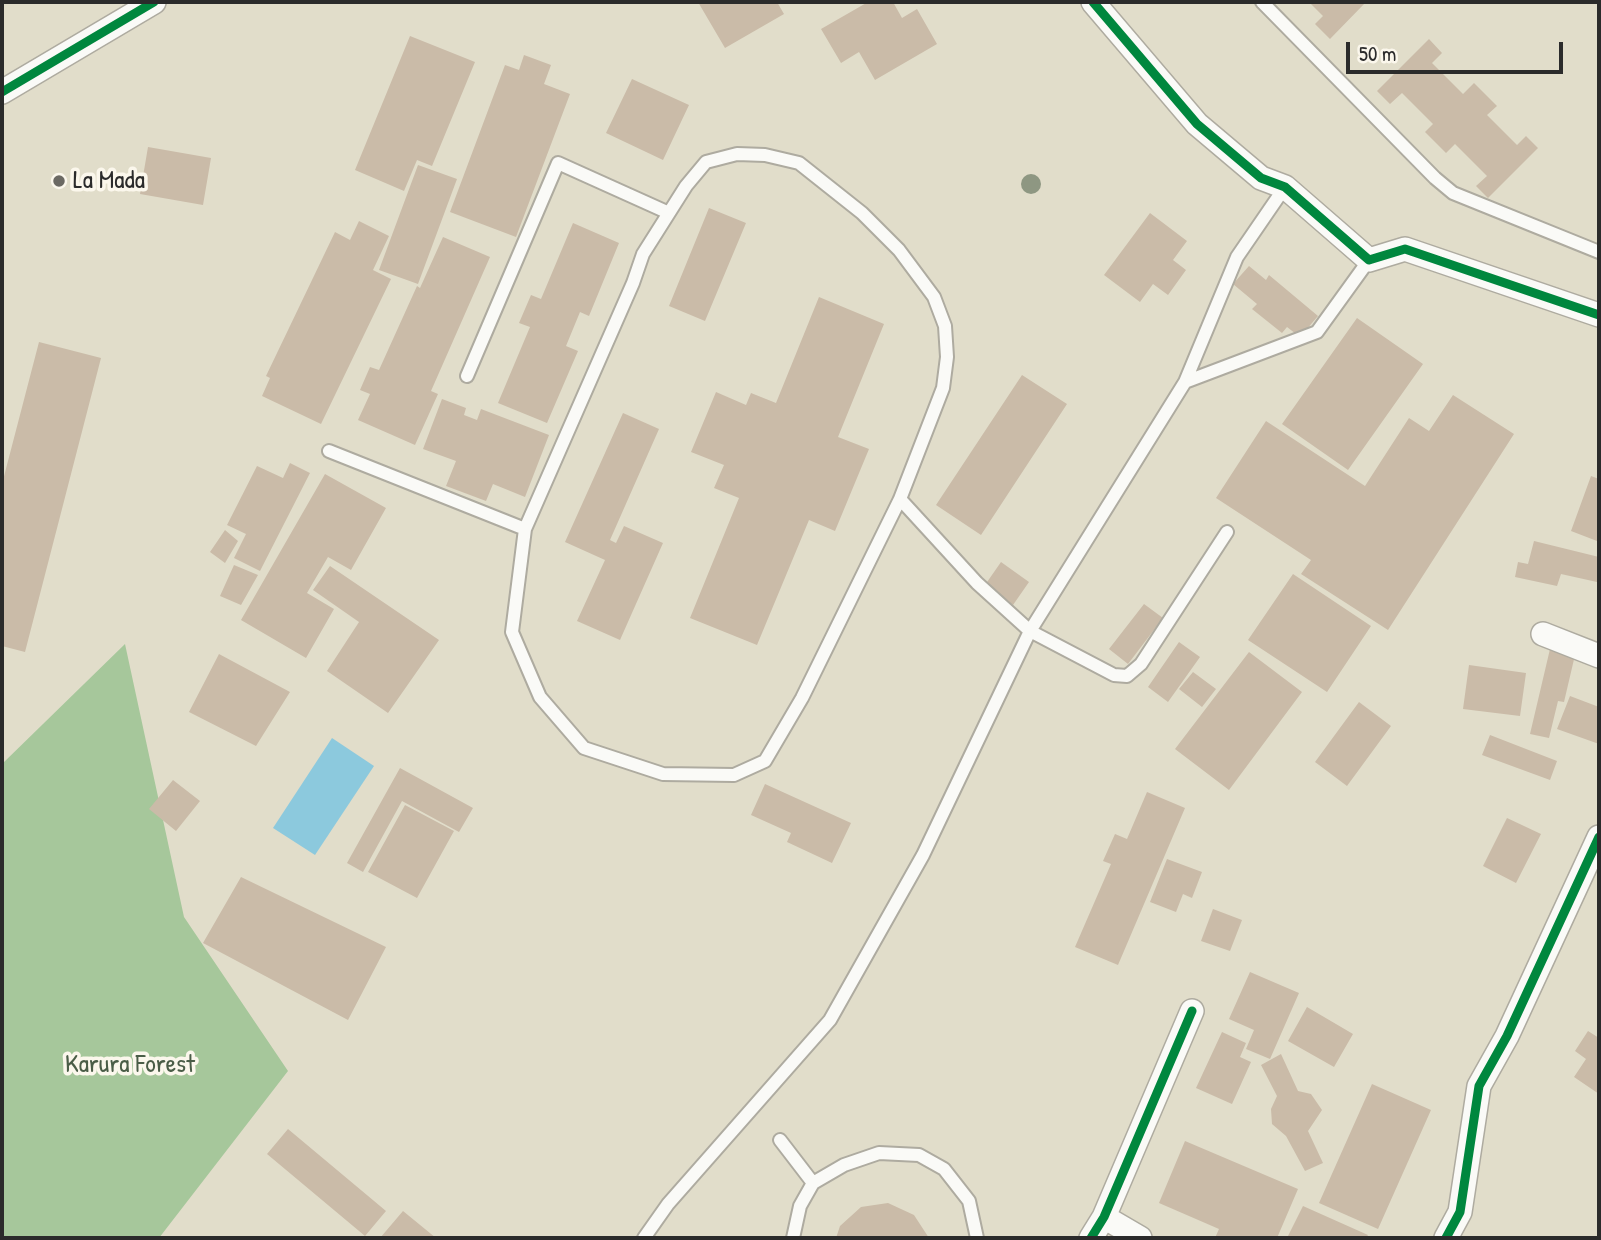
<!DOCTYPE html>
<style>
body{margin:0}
#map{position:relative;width:1601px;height:1240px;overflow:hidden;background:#e1ddca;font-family:"Patrick Hand",sans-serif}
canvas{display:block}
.frame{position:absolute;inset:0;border:4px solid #2b2b2b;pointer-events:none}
.scale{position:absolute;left:1346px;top:42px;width:217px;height:32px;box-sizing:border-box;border:4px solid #2b2b2b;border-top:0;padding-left:9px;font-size:21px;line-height:24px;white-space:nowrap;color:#2b2b2b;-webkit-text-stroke:5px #fbf7ec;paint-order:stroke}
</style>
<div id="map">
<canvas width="1601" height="1240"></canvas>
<div class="frame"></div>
<div class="scale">50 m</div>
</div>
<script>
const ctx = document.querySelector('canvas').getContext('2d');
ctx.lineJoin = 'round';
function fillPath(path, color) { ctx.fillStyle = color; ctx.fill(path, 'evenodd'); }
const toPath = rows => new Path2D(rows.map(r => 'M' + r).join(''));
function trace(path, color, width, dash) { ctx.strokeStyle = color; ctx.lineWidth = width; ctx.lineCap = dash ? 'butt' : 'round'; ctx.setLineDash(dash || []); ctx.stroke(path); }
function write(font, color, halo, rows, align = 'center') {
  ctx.font = font + ' "Patrick Hand",sans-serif'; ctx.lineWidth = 7; ctx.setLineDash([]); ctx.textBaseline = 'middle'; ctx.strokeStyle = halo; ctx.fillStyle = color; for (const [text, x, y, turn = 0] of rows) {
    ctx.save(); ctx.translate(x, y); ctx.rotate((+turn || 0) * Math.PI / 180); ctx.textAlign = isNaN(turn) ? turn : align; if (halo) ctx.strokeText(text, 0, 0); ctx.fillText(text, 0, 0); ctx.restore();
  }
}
fillPath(toPath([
 [125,644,184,917,288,1071,159,1238,2,1238,2,764]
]), '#a6c79b');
fillPath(toPath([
 [332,738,374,766,315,855,273,828]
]), '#8cc9dd');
fillPath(toPath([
 [698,2,777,2,784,14,725,48],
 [868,2,893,2,902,18,917,9,937,44,875,80,859,52,841,63,821,29],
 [1309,2,1366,2,1330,39,1315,24,1323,16],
 [410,36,475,62,432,166,417,160,404,191,355,170],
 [1429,39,1442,53,1432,63,1463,94,1474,83,1497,106,1487,115,1517,145,1526,136,1538,148,1488,198,1476,186,1487,176,1455,144,1446,153,1425,132,1433,124,1402,93,1390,104,1377,91],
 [524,55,551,65,544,84,570,94,516,237,450,212,505,65,519,70],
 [632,79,689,105,663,160,606,133],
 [148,147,211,158,203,205,140,194],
 [418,165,457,179,418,284,379,270],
 [709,208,746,223,705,321,669,306],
 [1150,213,1187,241,1173,260,1186,270,1168,295,1153,284,1140,302,1104,275],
 [359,221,389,236,373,270,391,279,321,424,262,396,270,378,266,376,335,232,350,240],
 [573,223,619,243,589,316,580,312,566,346,578,351,547,423,498,403,530,327,519,323,531,295,541,299],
 [443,237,490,257,431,391,438,394,415,445,358,420,370,394,360,390,370,367,379,370,417,286,420,288],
 [1249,266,1266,280,1269,275,1318,316,1300,337,1287,327,1282,333,1252,309,1257,304,1233,284],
 [819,297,884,324,838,437,869,449,835,531,809,520,757,645,690,618,739,498,714,488,724,465,691,452,716,392,746,405,751,393,776,403],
 [1357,318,1423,364,1348,470,1282,424],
 [39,342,101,358,25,652,2,646,2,484],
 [1022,375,1067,404,981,535,936,505],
 [1453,395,1514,434,1388,630,1301,574,1311,560,1216,498,1266,421,1365,486,1409,418,1429,431],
 [442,399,466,408,464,415,477,420,481,409,549,435,525,497,493,484,486,501,446,486,456,461,423,449],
 [623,413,659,429,610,540,616,543,624,526,663,543,620,640,577,621,605,560,565,542],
 [290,463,310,473,260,571,234,558,246,534,227,525,257,466,283,478],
 [325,474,386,508,351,570,328,557,307,593,334,609,306,658,241,620],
 [1591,476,1599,479,1597,541,1571,531],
 [225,530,238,541,225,563,210,552],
 [1534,541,1599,557,1597,582,1561,574,1557,586,1515,577,1518,562,1528,564],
 [1001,562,1029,582,1013,605,985,585],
 [234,565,258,575,241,605,220,596],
 [330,566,439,640,388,713,327,671,359,622,313,590],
 [1293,574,1371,626,1327,692,1248,640],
 [1144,604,1163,618,1128,664,1109,649],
 [1179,642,1200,657,1168,702,1148,687],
 [1550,649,1575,655,1564,702,1558,701,1549,738,1530,734],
 [1249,652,1302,692,1229,790,1175,749],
 [219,654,290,692,256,746,189,712],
 [1469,665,1526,673,1520,716,1463,709],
 [1193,672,1216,689,1202,707,1179,689],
 [1570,696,1599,707,1599,744,1557,729],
 [1359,702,1391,726,1347,786,1315,762],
 [1490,735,1557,761,1550,780,1482,755],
 [400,768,473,808,459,832,402,801,363,872,347,863],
 [173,780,200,801,176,831,149,809],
 [765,784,851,823,832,863,787,842,791,833,751,815],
 [1147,792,1185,808,1118,965,1075,947,1111,864,1103,861,1115,834,1127,839],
 [405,805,454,831,417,898,368,872],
 [1507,818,1541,834,1516,883,1483,866],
 [1167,859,1202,872,1192,898,1183,894,1176,912,1150,902],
 [241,877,386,947,348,1020,203,943],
 [1213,909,1242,920,1230,951,1201,941],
 [1250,972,1299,993,1270,1059,1246,1049,1254,1030,1229,1019],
 [1307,1007,1353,1034,1334,1067,1288,1041],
 [1588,1031,1599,1038,1599,1094,1574,1077,1586,1059,1575,1051],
 [1222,1032,1246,1043,1240,1057,1251,1062,1232,1104,1196,1088],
 [1281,1054,1298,1091,1311,1094,1322,1110,1308,1131,1323,1163,1305,1171,1286,1136,1272,1124,1271,1109,1277,1096,1261,1065],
 [1372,1084,1431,1110,1378,1229,1319,1203],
 [288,1129,386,1211,365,1236,267,1154],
 [1185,1141,1298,1189,1277,1238,1215,1238,1219,1229,1159,1203],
 [888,1203,914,1215,929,1238,836,1238,840,1226,861,1207],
 [1303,1206,1368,1235,1366,1238,1287,1238],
 [403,1211,436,1238,380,1238]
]), '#cabba8');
const service = toPath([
 [1262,2,1435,178,1453,193,1599,252],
 [737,154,765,155,799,163,862,213,899,250,934,297,945,326,947,357,943,388,900,499,802,698,765,761,734,775,663,774,584,748,540,697,512,632,525,529,633,283,643,254,686,186,706,162,737,154],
 [467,376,558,163,669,213],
 [1185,382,1317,332,1369,260],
 [329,451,525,529],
 [900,499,977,583,1030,631,1114,675,1127,676,1141,664,1227,532],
 [780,1140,813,1183],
 [644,1238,668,1204,830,1020,923,855,1030,631,1185,382,1237,257,1285,187],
 [793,1238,800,1206,813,1183,844,1165,879,1153,919,1155,944,1169,969,1201,977,1238]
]);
const minor = toPath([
 [1093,2,1197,124,1261,178,1285,187,1369,260,1405,249,1599,315],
 [2,92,154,2],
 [1543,634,1599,656],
 [1104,1217,1140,1238],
 [1091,1238,1104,1217,1192,1011],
 [1446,1238,1460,1212,1479,1086,1507,1036,1599,837]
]);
trace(service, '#aeaba0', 16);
trace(minor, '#aeaba0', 26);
trace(service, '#fafaf7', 12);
trace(minor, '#fafaf7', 23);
trace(toPath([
 [1093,2,1197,124,1261,178,1285,187,1369,260,1405,249,1599,315],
 [2,92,154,2],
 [1091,1238,1104,1217,1192,1011],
 [1446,1238,1460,1212,1479,1086,1507,1036,1599,837]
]), '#00873e', 9);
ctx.fillStyle = '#8e9782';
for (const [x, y] of [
 [1031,184]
]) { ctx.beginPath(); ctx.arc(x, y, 10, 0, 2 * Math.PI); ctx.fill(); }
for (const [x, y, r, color] of [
 [59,181,7,"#6b6963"]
]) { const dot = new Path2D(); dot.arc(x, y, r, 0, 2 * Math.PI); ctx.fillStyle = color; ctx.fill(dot); trace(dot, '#fbf7ec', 2.5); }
write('26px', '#2b2b2b', '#fbf7ec', [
 ["La Mada",73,181]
], 'left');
write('26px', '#4a5d47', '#fbf7ec', [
 ["Karura Forest",130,1065]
]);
</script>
